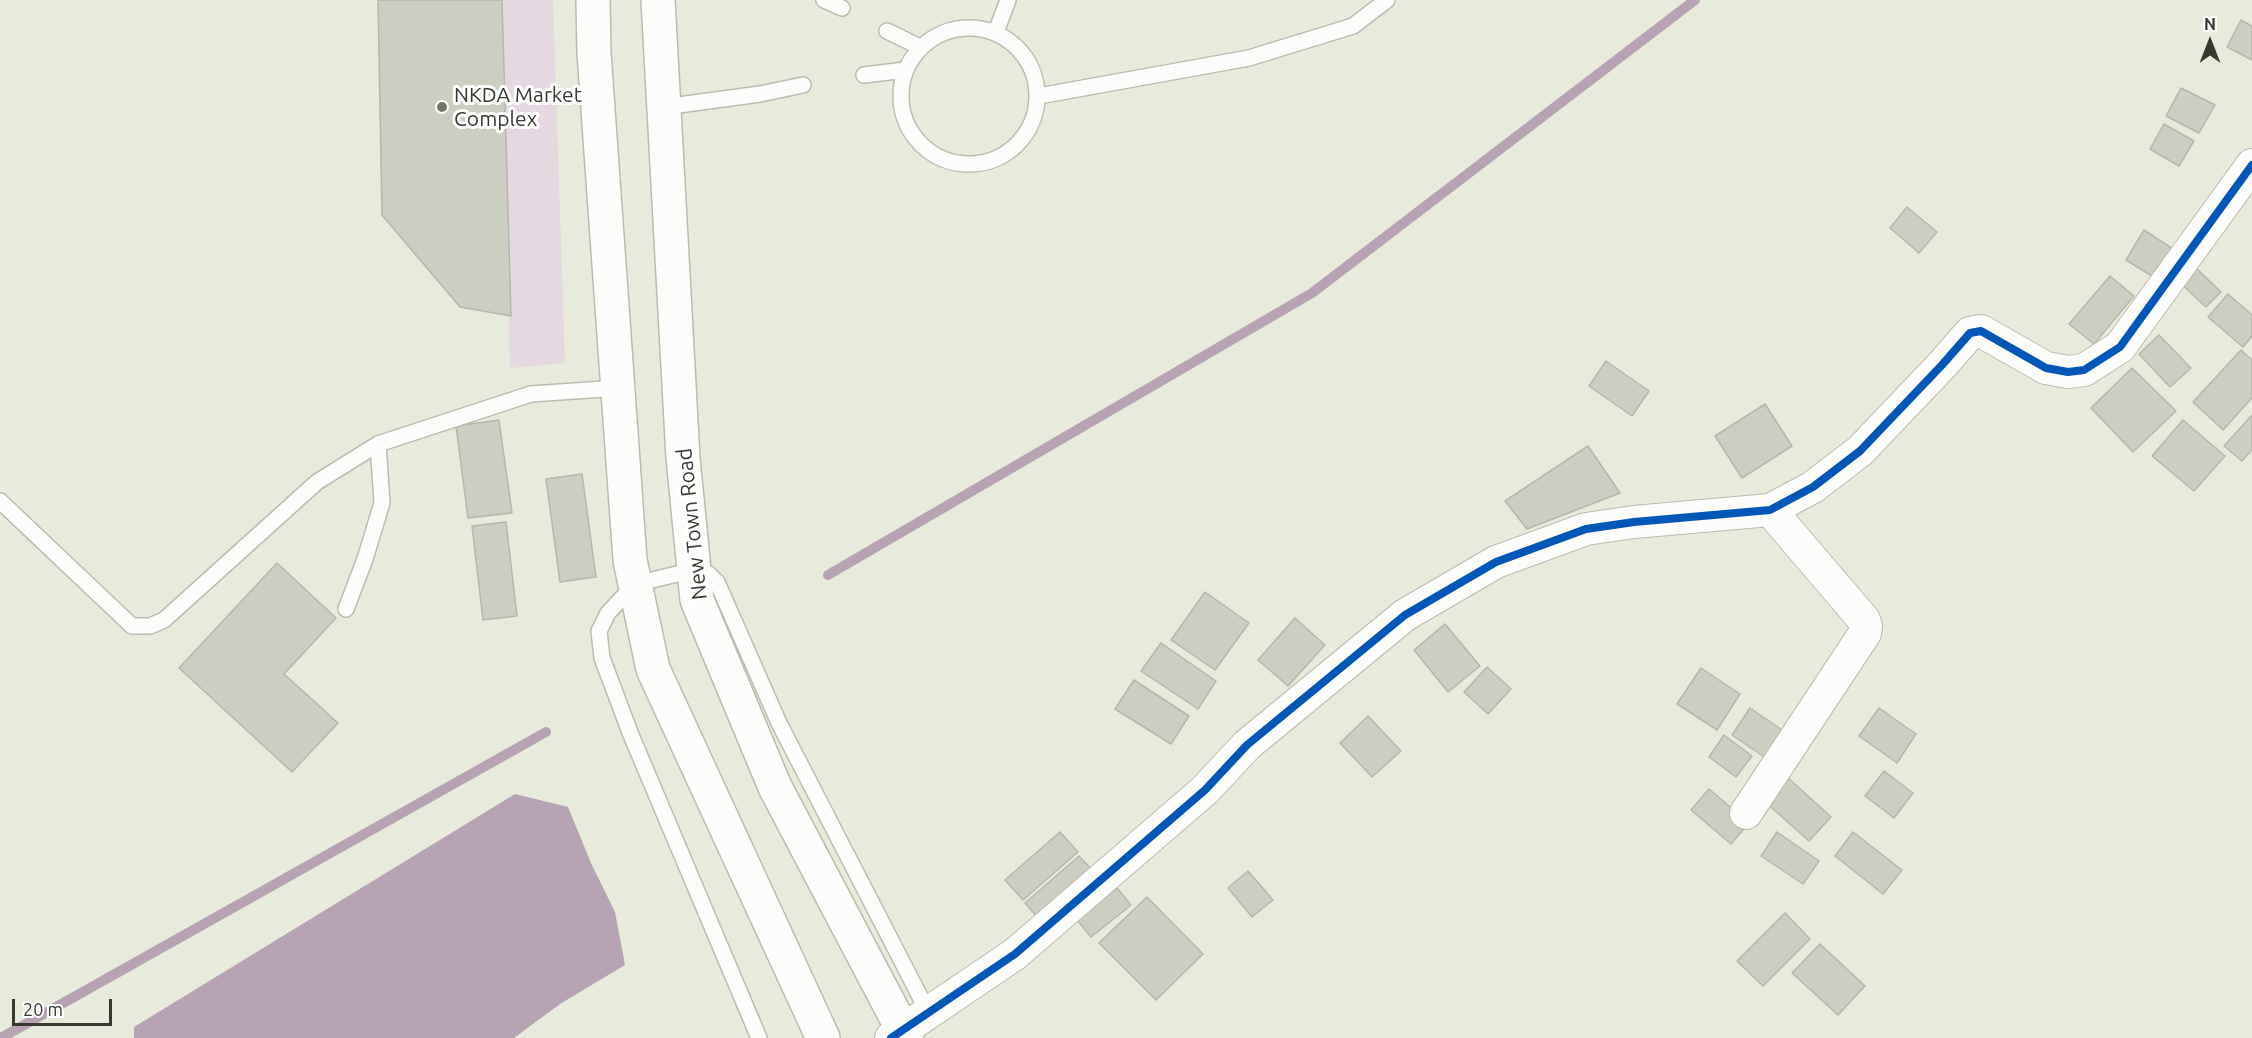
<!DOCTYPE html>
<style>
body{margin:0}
#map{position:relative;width:2252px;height:1038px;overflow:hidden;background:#e8eadb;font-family:Ubuntu,sans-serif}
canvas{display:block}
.north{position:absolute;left:2180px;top:12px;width:60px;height:60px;-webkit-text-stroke:4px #fff;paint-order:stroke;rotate:0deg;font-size:16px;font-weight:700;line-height:24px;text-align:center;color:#37382e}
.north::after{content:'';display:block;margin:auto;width:21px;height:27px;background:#37382e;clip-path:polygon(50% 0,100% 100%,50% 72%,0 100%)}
.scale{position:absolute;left:12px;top:999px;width:100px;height:27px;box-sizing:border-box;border:3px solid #37382e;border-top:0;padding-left:8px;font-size:18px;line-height:21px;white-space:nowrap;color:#37382e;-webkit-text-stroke:4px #fff;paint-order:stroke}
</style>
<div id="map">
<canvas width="2252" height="1038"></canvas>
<div class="north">N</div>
<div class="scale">20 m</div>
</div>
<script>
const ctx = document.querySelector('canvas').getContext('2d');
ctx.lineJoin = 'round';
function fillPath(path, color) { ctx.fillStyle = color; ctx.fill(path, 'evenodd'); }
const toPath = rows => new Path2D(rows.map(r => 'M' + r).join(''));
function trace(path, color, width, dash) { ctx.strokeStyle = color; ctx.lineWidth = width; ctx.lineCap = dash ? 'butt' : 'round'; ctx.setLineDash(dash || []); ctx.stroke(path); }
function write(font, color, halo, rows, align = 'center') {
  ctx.font = font + ' Ubuntu,sans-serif'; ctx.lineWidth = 6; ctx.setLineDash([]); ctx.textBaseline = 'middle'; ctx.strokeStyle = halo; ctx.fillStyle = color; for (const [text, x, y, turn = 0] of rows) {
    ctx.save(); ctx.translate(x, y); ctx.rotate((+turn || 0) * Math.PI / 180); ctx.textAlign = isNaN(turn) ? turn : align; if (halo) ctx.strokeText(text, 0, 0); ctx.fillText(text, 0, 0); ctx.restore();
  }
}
fillPath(toPath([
 [501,0,553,0,565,363,510,368]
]), '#e6d8e1');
fillPath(toPath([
 [515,794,568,807,591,863,615,912,625,965,560,1004,514,1038,134,1038,134,1027]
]), '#b7a3b4');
trace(toPath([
 [828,575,1312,293,1695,0],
 [1,1038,546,732]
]), '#b7a3b4', 10);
const building = toPath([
 [378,0,502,0,511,316,460,307,382,215,378,0],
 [2241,20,2252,26,2252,60,2227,47,2241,20],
 [2181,88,2215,105,2199,133,2166,116,2181,88],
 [2164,124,2194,141,2179,166,2150,149,2164,124],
 [1907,207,1937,232,1919,253,1890,228,1907,207],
 [2144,230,2173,249,2155,278,2126,260,2144,230],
 [2194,266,2221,292,2206,307,2179,282,2194,266],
 [2110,276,2134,296,2094,344,2069,324,2110,276],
 [2228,294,2252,315,2252,336,2243,347,2208,317,2228,294],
 [2159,335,2191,368,2170,387,2139,354,2159,335],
 [2241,350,2252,360,2252,398,2223,430,2193,402,2241,350],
 [1606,361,1649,391,1632,416,1589,386,1606,361],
 [2132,368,2176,411,2133,452,2091,408,2132,368],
 [1765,404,1792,446,1742,478,1715,436,1765,404],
 [2252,415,2252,450,2242,461,2224,446,2252,415],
 [499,420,512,513,468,518,456,426,499,420],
 [2183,420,2225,456,2194,491,2152,456,2183,420],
 [1588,446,1620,493,1527,529,1505,501,1588,446],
 [582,474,596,577,560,582,546,479,582,474],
 [506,522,517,616,483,620,472,526,506,522],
 [277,563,336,618,284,674,338,723,292,772,179,668,277,563],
 [1205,592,1249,623,1215,670,1171,640,1205,592],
 [1295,618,1325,645,1288,686,1258,660,1295,618],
 [1445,624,1480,666,1448,692,1414,650,1445,624],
 [1161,643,1216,681,1198,709,1141,671,1161,643],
 [1487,667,1511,689,1488,714,1464,692,1487,667],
 [1701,668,1740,694,1717,730,1677,704,1701,668],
 [1134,680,1189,716,1171,744,1115,709,1134,680],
 [1750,708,1788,734,1770,761,1732,735,1750,708],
 [1879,708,1916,734,1897,763,1859,736,1879,708],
 [1368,716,1401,751,1372,777,1340,743,1368,716],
 [1724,735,1752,756,1736,777,1709,757,1724,735],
 [1884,771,1913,793,1894,818,1865,796,1884,771],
 [1786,776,1831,817,1809,841,1763,800,1786,776],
 [1709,789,1749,823,1731,844,1691,810,1709,789],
 [1060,832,1078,852,1023,900,1005,880,1060,832],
 [1777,832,1819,861,1803,884,1761,856,1777,832],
 [1853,832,1902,870,1883,894,1835,856,1853,832],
 [1079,856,1095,873,1040,920,1025,903,1079,856],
 [1248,871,1273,900,1252,917,1228,888,1248,871],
 [1117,888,1131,905,1091,937,1077,920,1117,888],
 [1147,897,1203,954,1156,1000,1099,943,1147,897],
 [1785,913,1810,939,1763,986,1737,961,1785,913],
 [1820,944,1865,986,1838,1015,1792,973,1820,944]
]);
fillPath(building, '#cccec2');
trace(building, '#b5b7ab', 1.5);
const service = toPath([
 [824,0,842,8],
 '901 96a68 68 0 1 1 136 0a68 68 0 1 1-136 0Z',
 [887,31,920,47],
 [996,32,1008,0],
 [864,75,905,70],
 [1039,96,1249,58,1353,26,1387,0],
 [664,107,760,94,803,85],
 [0,501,132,626,150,626,164,620,317,482,378,444,531,394,618,388],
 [346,609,365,559,382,503,378,444],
 [759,1038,631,735,602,658,599,631,608,613,635,584,694,570,709,574,717,582,779,723,929,1014]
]);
const minor = toPath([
 [1746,813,1865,633,1866,626,1864,620,1770,510],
 [891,1038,1015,954,1205,790,1247,745,1405,615,1496,562,1586,529,1634,522,1770,510,1813,487,1860,451,1942,365,1970,333,1981,331,2046,368,2068,372,2084,370,2120,347,2252,165]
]);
const primary = toPath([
 [593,0,594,53,630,560,653,669,823,1038],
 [658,0,683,458,697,600,775,787,907,1038]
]);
trace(service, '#babcb0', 18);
trace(minor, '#babcb0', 34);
trace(primary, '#babcb0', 36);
trace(service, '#fcfcfa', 15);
trace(minor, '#fcfcfa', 32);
trace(primary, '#fcfcfa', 33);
trace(toPath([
 [891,1038,1015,954,1205,790,1247,745,1405,615,1496,562,1586,529,1634,522,1770,510,1813,487,1860,451,1942,365,1970,333,1981,331,2046,368,2068,372,2084,370,2120,347,2252,165]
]), '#0057b8', 8);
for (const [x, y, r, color] of [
 [442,107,6,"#75766b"]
]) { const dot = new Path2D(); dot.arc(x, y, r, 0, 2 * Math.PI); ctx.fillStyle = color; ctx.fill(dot); trace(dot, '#fff', 2); }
write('21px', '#37382e', '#fff', [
 ["NKDA Market",454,95],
 ["Complex",454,119]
], 'left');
write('21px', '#37382e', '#fff', [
 ["New Town Road",692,524,-96]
]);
</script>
